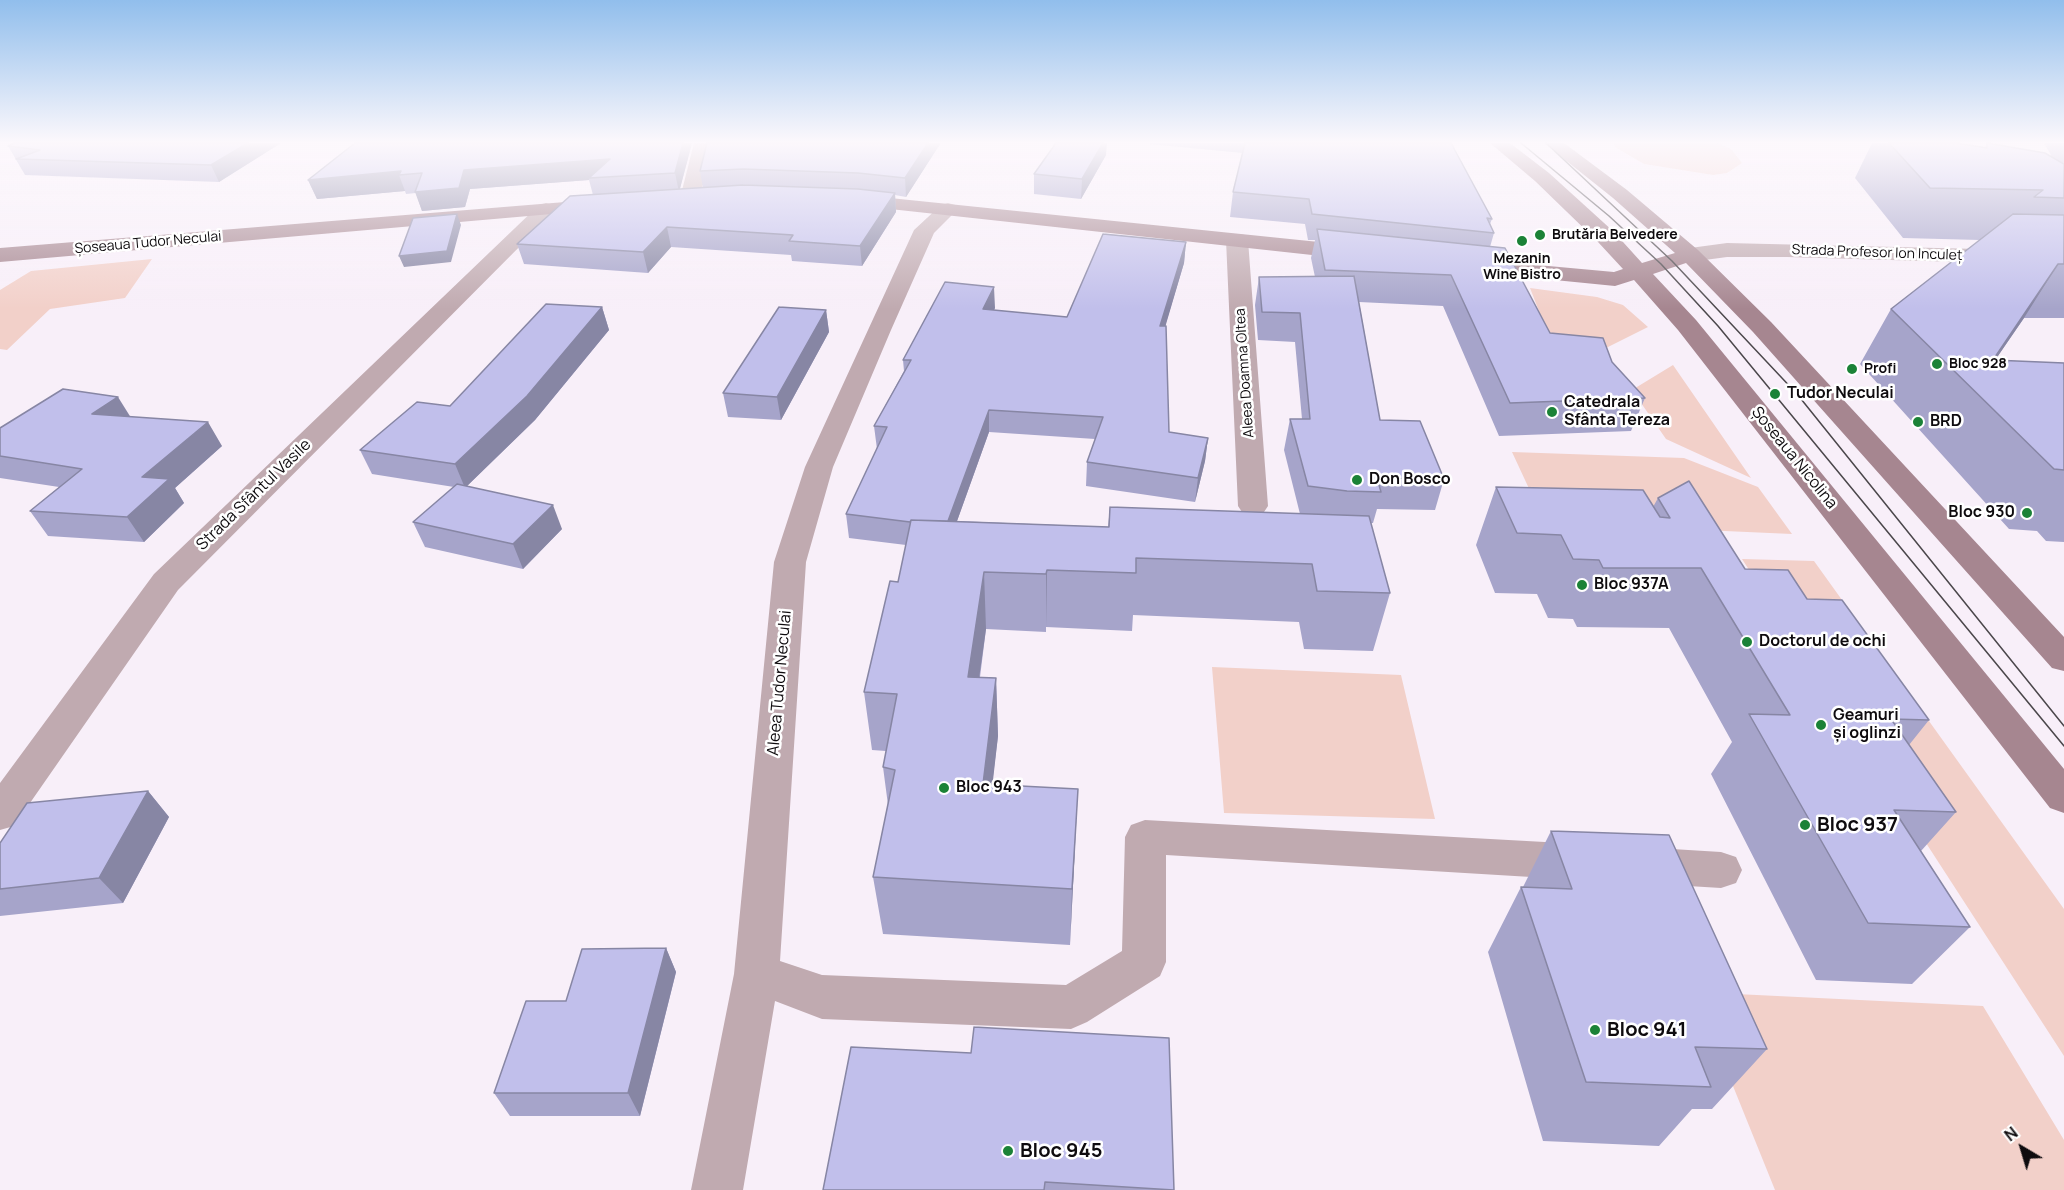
<!DOCTYPE html>
<meta charset="utf-8">
<style>
body{margin:0}
#map{position:relative;width:2064px;height:1190px;overflow:hidden;background:#f8eff9;font-family:Manrope,sans-serif}
canvas{display:block}
.north{position:absolute;left:1992px;top:1118px;width:60px;height:60px;-webkit-text-stroke:4px #fff;paint-order:stroke;rotate:322deg;font-size:16px;font-weight:700;line-height:24px;text-align:center;color:#0e0b0e}
.north::after{content:'';display:block;margin:auto;width:21px;height:27px;background:#0e0b0e;clip-path:polygon(50% 0,100% 100%,50% 72%,0 100%)}
</style>
<div id="map">
<canvas width="2064" height="1190"></canvas>
<div class="north">N</div>
</div>
<script>
const ctx = document.querySelector('canvas').getContext('2d');
ctx.lineJoin = 'round';
function fillPath(path, color) { ctx.fillStyle = color; ctx.fill(path, 'evenodd'); }
const toPath = rows => new Path2D(rows.map(r => 'M' + r).join(''));
function trace(path, color, width, dash) { ctx.strokeStyle = color; ctx.lineWidth = width; ctx.lineCap = dash ? 'butt' : 'round'; ctx.setLineDash(dash || []); ctx.stroke(path); }
function write(font, color, halo, rows, align = 'center') {
  ctx.font = font + ' Manrope,sans-serif'; ctx.lineWidth = 5; ctx.setLineDash([]); ctx.textBaseline = 'middle'; ctx.strokeStyle = halo; ctx.fillStyle = color; for (const [text, x, y, turn = 0] of rows) {
    ctx.save(); ctx.translate(x, y); ctx.rotate((+turn || 0) * Math.PI / 180); ctx.textAlign = isNaN(turn) ? turn : align; if (halo) ctx.strokeText(text, 0, 0); ctx.fillText(text, 0, 0); ctx.restore();
  }
}
fillPath(toPath([
 [1614,143,1717,143,1731,149,1742,163,1727,173,1713,175,1644,164,1615,147],
 [152,259,125,298,50,309,7,350,0,349,0,290,31,271],
 [1530,288,1597,297,1623,305,1648,327,1582,360,1558,360],
 [1673,365,1751,478,1666,439,1632,390],
 [1512,452,1684,458,1758,487,1792,534,1545,523],
 [1742,559,1814,561,2064,909,2064,1056],
 [1212,667,1401,675,1435,819,1224,813],
 [1695,992,1983,1006,2064,1140,2064,1190,1775,1190]
]), '#f2d0c9');
fillPath(toPath([
 [694,143,712,143,700,198,697,202,690,204,683,202,680,198,694,143],
 [546,203,553,205,556,209,553,213,178,590,14,826,0,830,0,783,154,574,539,205,546,203],
 [948,203,955,205,958,209,934,233,891,330,833,467,806,562,780,961,822,975,1066,985,1122,951,1125,837,1131,825,1145,820,1581,844,1596,850,1602,862,1596,874,1581,880,1166,855,1166,962,1160,976,1087,1022,1071,1029,822,1019,775,1001,743,1190,691,1190,734,974,774,562,805,467,914,230,941,205,948,203],
 [1237,234,1245,235,1248,240,1268,506,1264,512,1253,515,1242,512,1238,506,1226,240,1229,235,1237,234],
 [1727,243,2064,251,2064,265,1787,257,1727,257,1690,262,1682,260,1679,255,1682,250,1690,248,1727,243],
 [1639,847,1721,852,1736,857,1742,870,1736,883,1721,888,1639,883,1624,878,1618,865,1624,852,1639,847]
]), '#c0aab0');
fillPath(toPath([
 [1490,143,1510,143,1549,173,1614,232,1642,263,1675,253,1613,198,1544,143,1564,143,1627,190,1698,250,1771,322,2064,637,2064,671,2052,668,1753,332,1686,263,1653,274,1696,320,2064,769,2064,813,2050,808,1678,330,1634,280,1615,286,1464,271,1461,266,1464,261,1472,259,1614,272,1623,269,1598,242,1535,181,1490,143],
 [851,194,1358,246,1366,248,1369,253,1366,258,1358,260,844,204,841,200,844,196,851,194],
 [602,199,609,201,612,205,609,209,0,262,0,248,602,199]
]), '#a68690');
trace(toPath([
 [1521,143,1609,216,1661,264,1718,326,2064,746],
 [1546,143,1672,261,1797,394,2064,726]
]), '#4b474b', 1.5);
fillPath(toPath([
 [15,143,281,143,219,182,25,175,8,146],
 [355,143,692,143,680,189,703,188,700,171,707,143,940,143,940,144,906,197,895,195,896,212,862,266,792,261,791,255,671,247,648,273,524,264,517,244,593,195,589,180,470,189,465,207,422,211,416,193,406,194,405,191,317,199,308,180],
 [1150,143,1451,143,1492,219,1490,224,1494,233,1490,247,1550,333,1612,362,1645,398,1631,431,1499,436,1443,306,1359,302,1380,420,1444,479,1435,510,1377,509,1373,523,1371,523,1390,593,1373,651,1304,649,1299,622,1133,615,1132,631,1046,627,1046,632,986,629,980,677,996,678,998,736,992,784,1075,846,1070,945,883,934,873,877,888,805,883,767,886,751,872,750,864,692,898,582,906,545,849,538,846,514,877,449,874,426,904,371,903,360,995,308,994,310,1067,317,1186,242,1184,263,1165,326,1169,432,1208,438,1205,461,1195,502,1086,486,1087,462,1095,439,989,432,957,521,1108,527,1110,507,1300,514,1284,450,1290,419,1302,419,1295,342,1258,340,1255,305,1259,277,1315,277,1311,258,1315,240,1308,240,1305,224,1230,217,1233,192,1242,153,1150,144],
 [1872,143,1956,143,1985,147,1987,143,2052,157,2044,143,2064,143,2064,318,2024,318,1995,360,2064,363,2064,542,2046,541,2037,531,2009,529,1860,364,1891,309,1980,240,1903,238,1855,178],
 [1106,155,1081,199,1034,194,1034,174],
 [602,307,609,330,535,420,467,486,562,529,523,569,425,547,413,522,454,487,372,474,360,450,450,406],
 [826,310,829,332,781,420,728,417,723,393],
 [131,417,222,446,175,488,184,503,144,542,48,536,30,511,59,487,0,478,0,428],
 [1496,487,1653,507,1658,498,1745,569,1807,599,1929,720,1909,745,1956,812,1921,851,1970,927,1912,984,1816,980,1711,774,1732,742,1669,628,1577,627,1573,619,1548,618,1537,594,1495,593,1476,545],
 [148,791,169,817,123,903,0,916,0,843],
 [1551,831,1767,1049,1712,1109,1692,1109,1659,1146,1543,1141,1488,952,1521,887,1523,887],
 [666,948,676,972,640,1116,510,1116,494,1093,566,1001],
 [851,1047,1174,1190,823,1190]
]), '#a6a4ca');
fillPath(toPath([
 [248,143,281,143,219,182,211,165],
 [683,143,692,143,679,192,675,173],
 [928,143,940,143,940,144,906,197,905,178],
 [1103,143,1107,143,1106,155,1081,199,1082,179],
 [610,159,589,178,589,180,470,189,465,207,422,211,415,192,464,170],
 [401,171,399,175,405,191,317,199,308,180],
 [895,193,896,212,862,266,860,246],
 [457,214,461,225,451,262,404,267,399,256],
 [667,227,671,247,648,273,643,252],
 [1186,242,1184,263,1159,348,1160,326],
 [2058,264,2024,318,1974,391,1993,360],
 [994,287,995,308,984,331,983,309],
 [602,307,609,330,535,420,465,488,455,464],
 [826,310,829,332,781,420,777,397],
 [118,397,133,421,92,414],
 [989,410,989,432,947,549,946,525],
 [208,422,222,446,175,488,184,503,144,542,127,517,142,477],
 [1208,438,1205,461,1195,502,1198,478],
 [553,505,562,529,523,569,513,544],
 [1047,570,1046,627,1046,632,1046,574],
 [984,572,986,629,971,735,968,677],
 [996,678,998,736,986,842,983,784],
 [1078,789,1075,846,1070,945,1072,889],
 [148,791,169,817,123,903,99,878],
 [666,948,676,972,640,1116,628,1093]
]), '#8786a4');
const building = toPath([
 [15,143,248,143,211,165,16,159,40,150,8,146,15,143],
 [355,143,683,143,675,173,589,178,610,159,464,170,459,188,415,192,422,173,399,175,401,171,308,180,355,143],
 [707,143,928,143,905,178,858,173,743,169,700,171,707,143],
 [1056,143,1103,143,1082,179,1034,174,1056,143],
 [1245,143,1451,143,1492,219,1487,218,1494,233,1312,214,1309,199,1233,192,1245,143],
 [1889,143,1956,143,1987,148,1987,143,2045,153,2064,164,2064,198,2034,197,2043,190,1930,188,1889,143],
 [743,185,858,189,895,193,860,246,789,241,793,235,667,227,643,252,517,244,570,196,743,185],
 [457,214,447,251,399,256,413,218,457,214],
 [2013,214,2064,215,2064,264,2058,264,1993,360,2064,363,2064,470,2054,469,1891,309,2013,214],
 [1317,229,1505,248,1550,333,1603,338,1612,362,1645,398,1510,403,1451,275,1325,270,1317,229],
 [1103,234,1186,242,1160,326,1166,326,1169,432,1208,438,1198,478,1087,462,1103,417,989,410,948,521,911,520,910,522,846,514,887,427,874,426,911,360,903,360,945,282,994,287,983,309,1067,317,1103,234],
 [1354,276,1380,420,1420,421,1444,479,1377,478,1381,492,1347,491,1308,486,1290,419,1310,419,1300,313,1262,312,1259,277,1354,276],
 [546,304,602,307,527,396,455,464,360,450,417,402,450,406,546,304],
 [779,307,826,310,777,397,723,393,779,307],
 [63,389,118,397,92,414,208,422,142,477,169,479,127,517,30,511,82,469,0,456,0,428,63,389],
 [1689,481,1745,569,1788,570,1807,599,1842,600,1929,720,1891,719,1956,812,1894,810,1970,927,1868,923,1749,714,1790,715,1701,568,1603,568,1599,560,1573,559,1561,535,1517,533,1496,487,1643,490,1660,517,1670,518,1658,498,1689,481],
 [457,484,553,505,513,544,413,522,457,484],
 [1110,507,1369,516,1390,593,1317,591,1312,564,1136,558,1136,573,1047,570,1046,574,984,572,968,677,996,678,983,784,1078,789,1072,889,873,877,895,770,883,767,897,694,864,692,890,581,898,582,911,520,1109,527,1110,507],
 [148,791,99,878,0,889,0,843,27,803,148,791],
 [1551,831,1669,835,1767,1049,1695,1047,1711,1087,1586,1082,1521,887,1572,889,1551,831],
 [666,948,628,1093,494,1093,526,1001,566,1001,582,949,666,948],
 [974,1027,1169,1038,1174,1190,1045,1182,1044,1190,823,1190,851,1047,971,1053,974,1027]
]);
fillPath(building, '#c1bfeb');
trace(building, '#8786a4', 1.5);
const sky = ctx.createLinearGradient(0, 0, 0, 309);
sky.addColorStop(0, '#91beec');
sky.addColorStop(0.46, '#fcf8fc');
sky.addColorStop(1, '#fcf8fc00');
ctx.fillStyle = sky;
ctx.fillRect(0, 0, 2064, 309);
for (const [x, y, r, color] of [
 [1540,235,6,"#1b8237"],
 [1522,241,6,"#1b8237"],
 [1937,364,6,"#1b8237"],
 [1852,369,6,"#1b8237"],
 [1775,394,6,"#1b8237"],
 [1552,412,6,"#1b8237"],
 [1918,422,6,"#1b8237"],
 [1357,480,6,"#1b8237"],
 [2027,513,6,"#1b8237"],
 [1582,585,6,"#1b8237"],
 [1747,642,6,"#1b8237"],
 [1821,725,6,"#1b8237"],
 [944,788,6,"#1b8237"],
 [1805,825,6,"#1b8237"],
 [1595,1030,6,"#1b8237"],
 [1008,1151,6,"#1b8237"]
]) { const dot = new Path2D(); dot.arc(x, y, r, 0, 2 * Math.PI); ctx.fillStyle = color; ctx.fill(dot); trace(dot, '#fff', 2); }
write('bold 14px', '#0e0b0e', '#fff', [
 ["Brutăria Belvedere",1552,235],
 ["Mezanin",1522,259,"center"],
 ["Wine Bistro",1522,275,"center"],
 ["Bloc 928",1949,364],
 ["Profi",1864,369]
], 'left');
write('14px', '#0e0b0e', '#fff', [
 ["Șoseaua Tudor Neculai",148,243,-5],
 ["Strada Profesor Ion Inculeț",1877,253,2],
 ["Aleea Doamna Oltea",1245,373,-94]
]);
write('bold 16px', '#0e0b0e', '#fff', [
 ["Tudor Neculai",1787,394],
 ["Catedrala",1564,403],
 ["Sfânta Tereza",1564,421],
 ["BRD",1930,422],
 ["Don Bosco",1369,480],
 ["Bloc 930",2015,513,"right"],
 ["Bloc 937A",1594,585],
 ["Doctorul de ochi",1759,642],
 ["Geamuri",1833,716],
 ["și oglinzi",1833,734],
 ["Bloc 943",956,788]
], 'left');
write('16px', '#0e0b0e', '#fff', [
 ["Șoseaua Nicolina",1794,458,51],
 ["Strada Sfântul Vasile",254,495,-44],
 ["Aleea Tudor Neculai",780,683,-85]
]);
write('bold 20px', '#0e0b0e', '#fff', [
 ["Bloc 937",1817,825],
 ["Bloc 941",1607,1030],
 ["Bloc 945",1020,1151]
], 'left');
</script>
